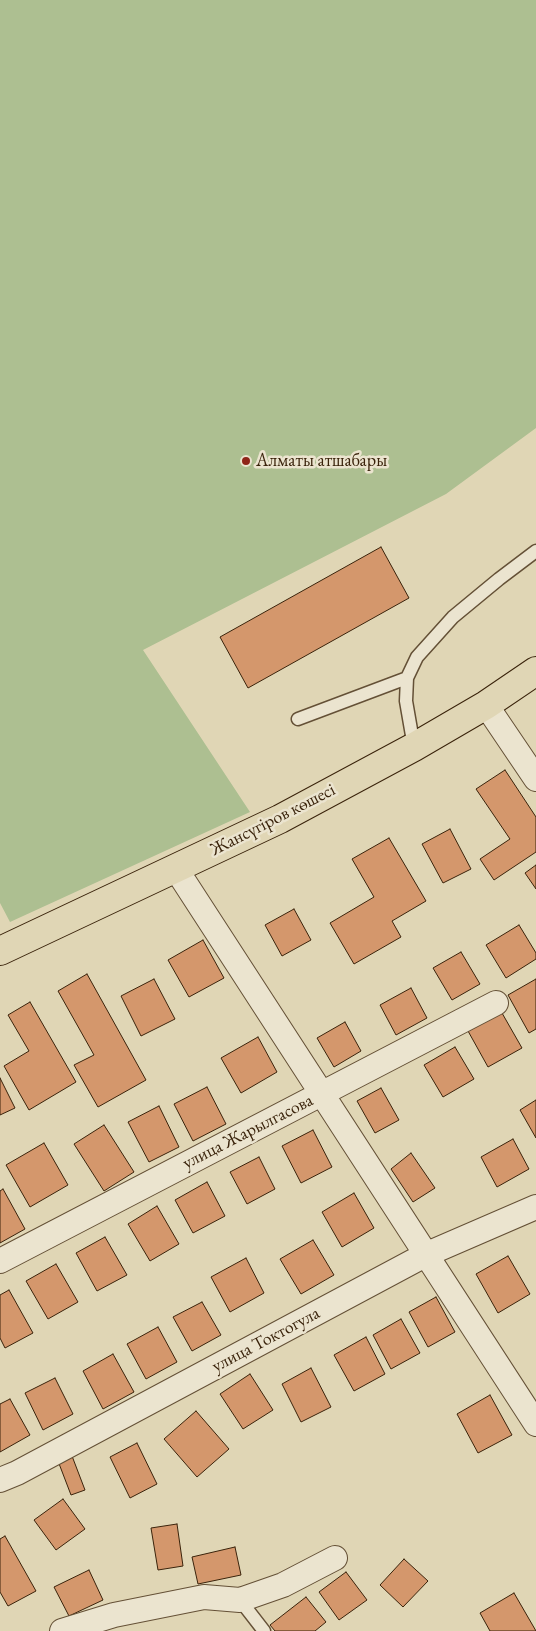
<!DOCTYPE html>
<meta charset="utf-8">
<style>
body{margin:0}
canvas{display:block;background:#e0d6b5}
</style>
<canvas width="536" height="1631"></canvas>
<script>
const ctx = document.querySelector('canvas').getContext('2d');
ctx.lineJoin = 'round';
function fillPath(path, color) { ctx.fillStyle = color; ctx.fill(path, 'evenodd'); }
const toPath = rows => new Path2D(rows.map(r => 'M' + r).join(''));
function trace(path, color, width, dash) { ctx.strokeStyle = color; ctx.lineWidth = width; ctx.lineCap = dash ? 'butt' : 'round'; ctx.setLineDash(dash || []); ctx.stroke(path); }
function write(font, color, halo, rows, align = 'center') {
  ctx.font = font + ' "EB Garamond",serif'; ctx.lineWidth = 5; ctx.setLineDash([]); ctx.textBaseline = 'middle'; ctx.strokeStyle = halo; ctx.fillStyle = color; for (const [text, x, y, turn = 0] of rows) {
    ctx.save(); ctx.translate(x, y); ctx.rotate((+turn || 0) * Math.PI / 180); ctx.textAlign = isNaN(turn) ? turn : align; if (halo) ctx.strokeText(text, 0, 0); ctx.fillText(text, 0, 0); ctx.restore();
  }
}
fillPath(toPath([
 [0,0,536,0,536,428,446,494,143,650,250,812,10,922,0,903]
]), '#adbf91');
const building = toPath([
 [381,547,409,598,248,688,220,637,381,547],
 [505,770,536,817,536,852,494,880,480,859,510,839,476,789,505,770],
 [450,829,471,869,443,883,422,844,450,829],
 [389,838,426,901,392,921,401,937,354,964,330,923,374,897,352,859,389,838],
 [536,865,536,889,525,873,536,865],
 [294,909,311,940,282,956,265,925,294,909],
 [519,925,536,953,536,959,506,978,486,945,519,925],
 [203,940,224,978,189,997,168,960,203,940],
 [461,952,480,984,452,1000,433,968,461,952],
 [87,974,146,1080,98,1107,74,1065,94,1055,58,991,87,974],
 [154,979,175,1019,141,1036,121,996,154,979],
 [536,979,536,1029,529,1033,508,995,536,979],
 [411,988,427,1018,396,1035,380,1005,411,988],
 [30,1002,76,1082,29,1110,4,1066,29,1051,8,1015,30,1002],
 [502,1013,522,1048,488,1067,468,1031,502,1013],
 [345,1022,361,1051,334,1067,317,1038,345,1022],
 [258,1037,277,1072,241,1093,221,1058,258,1037],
 [455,1047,474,1079,443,1097,424,1065,455,1047],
 [0,1078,15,1108,0,1115,0,1078],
 [207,1087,226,1124,193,1141,174,1104,207,1087],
 [381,1088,399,1120,375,1133,357,1101,381,1088],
 [536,1100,536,1138,520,1110,536,1100],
 [159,1106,179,1147,149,1162,128,1122,159,1106],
 [104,1125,134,1172,104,1191,74,1144,104,1125],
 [313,1130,332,1167,301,1183,282,1146,313,1130],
 [513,1139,529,1169,497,1187,481,1157,513,1139],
 [44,1143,68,1185,30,1207,6,1165,44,1143],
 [411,1153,435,1188,413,1202,391,1169,411,1153],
 [259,1157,275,1189,247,1204,230,1172,259,1157],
 [207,1182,225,1216,193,1233,175,1200,207,1182],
 [3,1189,25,1229,0,1243,0,1191,3,1189],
 [354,1193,374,1228,342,1247,322,1212,354,1193],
 [157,1206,179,1244,150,1261,128,1224,157,1206],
 [105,1237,127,1275,97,1291,76,1253,105,1237],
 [313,1240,334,1275,301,1294,280,1259,313,1240],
 [508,1256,530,1294,498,1313,476,1274,508,1256],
 [246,1258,264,1293,230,1312,211,1277,246,1258],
 [56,1264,78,1302,48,1319,26,1281,56,1264],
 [9,1290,33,1333,5,1348,0,1338,0,1295,9,1290],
 [436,1297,455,1332,428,1347,409,1312,436,1297],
 [202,1302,221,1335,192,1351,173,1317,202,1302],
 [401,1319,420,1353,391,1369,373,1335,401,1319],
 [158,1327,177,1362,146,1379,127,1344,158,1327],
 [366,1337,385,1374,354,1391,334,1355,366,1337],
 [113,1354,134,1392,103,1409,83,1371,113,1354],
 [311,1368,331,1407,301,1422,282,1384,311,1368],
 [250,1374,273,1410,243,1429,220,1394,250,1374],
 [55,1378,73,1414,43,1430,25,1393,55,1378],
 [490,1395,512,1435,478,1453,457,1414,490,1395],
 [10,1399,30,1435,0,1452,0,1404,10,1399],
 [196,1411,229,1449,197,1477,164,1439,196,1411],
 [137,1443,157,1484,130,1498,110,1457,137,1443],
 [72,1456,85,1490,71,1495,58,1461,72,1456],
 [63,1499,85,1529,56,1550,34,1520,63,1499],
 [177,1524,183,1566,158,1570,151,1528,177,1524],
 [5,1536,36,1591,8,1606,0,1592,0,1539,5,1536],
 [235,1547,241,1575,198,1584,192,1557,235,1547],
 [404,1559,428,1581,403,1607,380,1585,404,1559],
 [89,1570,103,1600,69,1616,54,1587,89,1570],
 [346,1572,367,1600,339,1620,319,1592,346,1572],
 [514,1593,536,1631,490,1631,480,1613,514,1593],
 [306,1597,326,1622,315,1631,275,1631,270,1625,306,1597]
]);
fillPath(building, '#d4976c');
trace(building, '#3a230b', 1);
const lane = toPath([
 [298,719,407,678],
 [414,747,406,701,407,678,417,657,453,617,499,579,536,551],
 [240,1600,264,1631]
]);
const street = toPath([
 [486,705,536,779],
 [176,869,536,1424],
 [0,1261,496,1003],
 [0,1480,17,1473,425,1255,536,1207],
 [62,1631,114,1615,204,1597,240,1600,283,1585,335,1558]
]);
const primary = toPath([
 [0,951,280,819,414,747,486,705,536,671]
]);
trace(lane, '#645036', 15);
trace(street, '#645036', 26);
trace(primary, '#3a230b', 30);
trace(lane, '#ebe4cf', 12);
trace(street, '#ebe4cf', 24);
trace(primary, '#e0d6b5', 28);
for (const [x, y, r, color] of [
 [246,461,5,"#8f2418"]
]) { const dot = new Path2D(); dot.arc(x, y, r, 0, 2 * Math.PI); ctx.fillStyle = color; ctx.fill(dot); trace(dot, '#ebe4cf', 2); }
write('18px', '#3a230b', '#ebe4cf', [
 ["Алматы атшабары",256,461]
], 'left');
write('18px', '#3a230b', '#ebe4cf', [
 ["Жансүгіров көшесі",273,820,-27],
 ["улица Жарылгасова",248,1132,-27],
 ["улица Токтогула",266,1340,-28]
]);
</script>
